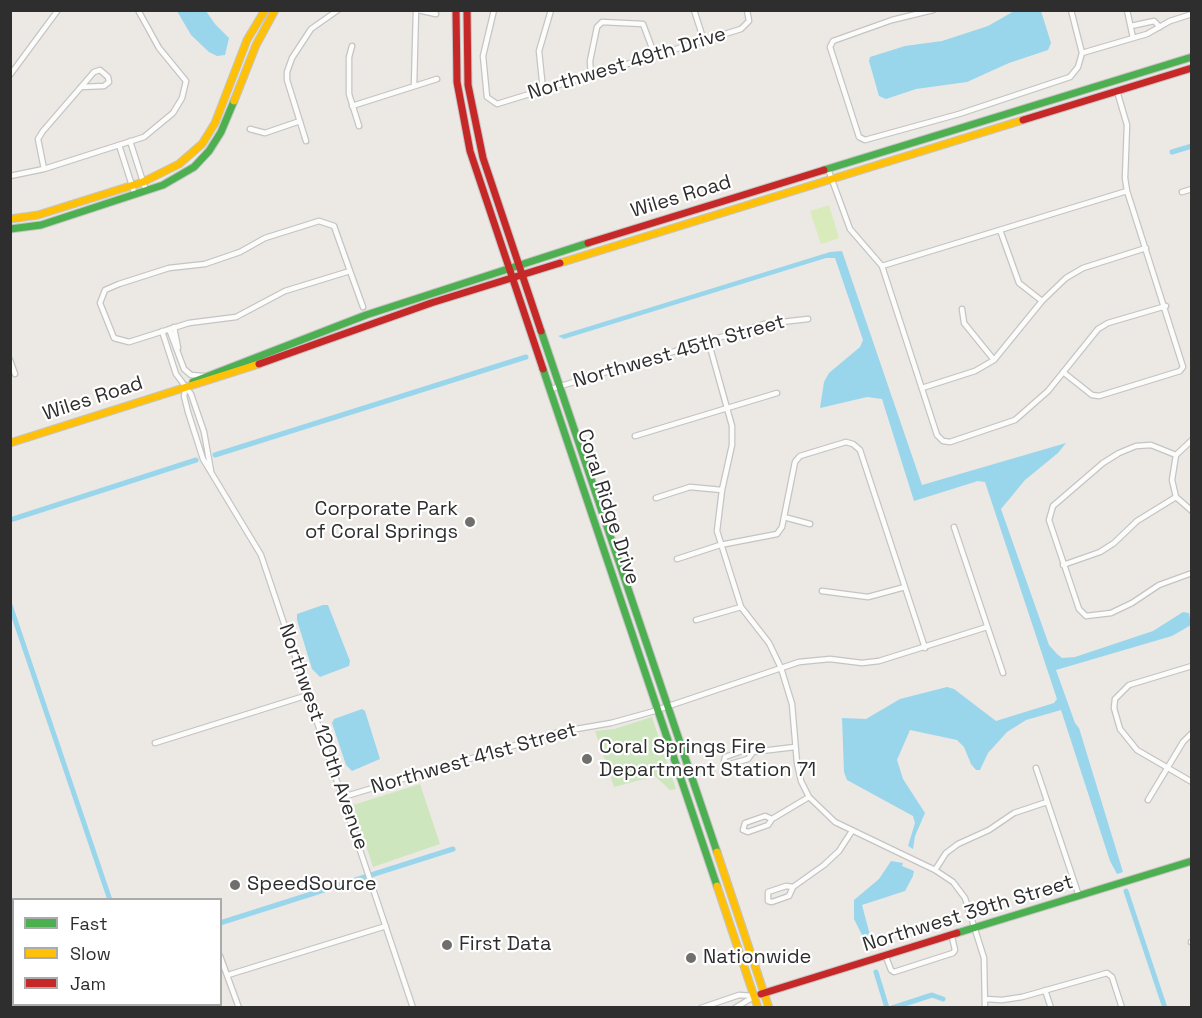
<!DOCTYPE html>
<style>
body{margin:0}
#map{position:relative;width:1202px;height:1018px;overflow:hidden;background:#ece8e4;font-family:"Space Grotesk",sans-serif}
canvas{display:block}
.frame{position:absolute;inset:0;border:12px solid #2e2e2e;pointer-events:none}
.legend{position:absolute;left:12px;top:898px;width:210px;height:108px;box-sizing:border-box;background:#fff;border:2px solid #ababab;margin:0;padding:8px 10px;list-style:none;font-size:18px;color:#2e2e2e}
.legend li{display:flex;align-items:center;gap:12px;height:30px}
.legend b{width:30px;border:2px solid #ababab}
</style>
<div id="map">
<canvas width="1202" height="1018"></canvas>
<div class="frame"></div>
<ul class="legend">
<li><b style="height:8px;background:#4caf50"></b>Fast</li>
<li><b style="height:8px;background:#ffc107"></b>Slow</li>
<li><b style="height:8px;background:#c62828"></b>Jam</li>
</ul>
</div>
<script>
const ctx = document.querySelector('canvas').getContext('2d');
ctx.lineJoin = 'round';
function fillPath(path, color) { ctx.fillStyle = color; ctx.fill(path, 'evenodd'); }
const toPath = rows => new Path2D(rows.map(r => 'M' + r).join(''));
function trace(path, color, width, dash) { ctx.strokeStyle = color; ctx.lineWidth = width; ctx.lineCap = dash ? 'butt' : 'round'; ctx.setLineDash(dash || []); ctx.stroke(path); }
function write(font, color, halo, rows, align = 'center') {
  ctx.font = font + ' "Space Grotesk",sans-serif'; ctx.lineWidth = 4.5; ctx.setLineDash([]); ctx.textBaseline = 'middle'; ctx.strokeStyle = halo; ctx.fillStyle = color; for (const [text, x, y, turn = 0] of rows) {
    ctx.save(); ctx.translate(x, y); ctx.rotate((+turn || 0) * Math.PI / 180); ctx.textAlign = isNaN(turn) ? turn : align; if (halo) ctx.strokeText(text, 0, 0); ctx.fillText(text, 0, 0); ctx.restore();
  }
}
fillPath(toPath([
 [652,717,676,789,670,790,655,776,614,787,595,731,614,729],
 [420,784,440,844,373,867,353,805]
]), '#cee6be');
fillPath(toPath([
 [829,205,839,238,821,244,810,211]
]), '#d9eabb');
fillPath(toPath([
 [1016,10,1041,11,1051,43,1048,50,1009,63,967,82,916,89,886,99,879,96,869,61,870,57,905,46,942,41,988,26],
 [177,11,206,11,215,24,229,38,225,55,217,56,209,52,191,35],
 [842,251,922,485,1066,443,1058,453,1025,480,1001,509,1049,645,1057,654,1062,658,1075,657,1153,631,1183,612,1189,613,1191,625,1172,636,1056,670,1075,723,1079,728,1123,872,1117,874,1110,861,1061,710,1026,720,1007,732,988,753,980,770,976,770,971,764,964,747,957,740,910,730,897,760,903,779,925,813,915,836,913,849,908,846,915,823,913,816,847,780,844,772,842,718,866,719,900,699,947,687,954,689,996,721,1054,703,1057,699,985,482,978,481,914,501,882,399,867,397,820,408,824,382,829,373,860,347,863,340,835,258,826,258,564,339,558,336,830,252],
 [323,605,328,605,350,661,349,666,320,677,312,669,297,620,297,614],
 [362,709,365,711,380,759,352,771,346,765,332,723,334,719],
 [891,861,903,863,902,866,914,871,913,876,905,891,862,905,871,939,866,943,854,919,854,900,879,879]
]), '#99d6ec');
trace(toPath([
 [1172,152,1192,146],
 [215,455,526,357],
 [10,520,196,460],
 [10,605,110,900],
 [1126,891,1165,1008],
 [220,923,453,849],
 [876,972,887,1008],
 [145,1004,146,1008],
 [892,1008,932,995,943,999]
]), '#99d6ec', 5);
const street = toPath([
 [418,10,436,14],
 [494,10,483,56,487,97,497,104,741,29,749,21,747,10],
 [694,10,704,41],
 [933,10,892,20,833,41,830,47,859,137,865,140,959,114,1070,77,1078,67,1082,53,1071,10],
 [1127,10,1133,38],
 [1131,26,1154,21,1160,27],
 [352,46,349,57,349,94,359,126],
 [1082,53,1147,34,1170,21,1192,14],
 [10,75,58,10],
 [591,76,590,61,597,27,602,22,643,24,655,56],
 [414,86,416,10],
 [543,90,539,51,551,10],
 [352,106,437,79],
 [250,129,265,133,300,121],
 [130,141,146,191],
 [306,141,287,80,287,72,292,58,311,29,338,10],
 [119,145,135,195],
 [44,169,38,139,43,131,94,72,100,70,108,77,109,82,104,86,81,87],
 [828,169,850,229,882,266,937,435,943,441,950,442,1015,420,1048,391,1098,329,1108,323,1166,306],
 [10,176,44,169,144,137,173,113,182,98,186,81,159,48,138,10],
 [1182,192,1192,189],
 [1000,230,1019,283,1042,301],
 [882,266,1127,191],
 [350,271,334,226,319,221,265,238,240,252,205,264,169,268,119,284,105,290,100,303,114,338,129,342,189,323,236,317,285,291,350,271,363,307],
 [962,309,964,323,994,360],
 [174,327,178,348],
 [169,329,184,369,191,375,204,376],
 [162,331,176,374,191,394,204,432,211,471],
 [708,340,732,426,732,445,722,490,717,531,741,607,769,643,781,668,792,704,797,763,801,781,809,797,835,822,935,870,953,882,965,898,984,958,985,1008],
 [10,360,15,374],
 [1063,372,1092,395,1099,396,1180,371,1183,367,1127,191,1125,178,1127,125,1117,91],
 [186,386,184,396,188,412,203,459,261,555,413,1008],
 [922,388,975,371,994,360,1042,301,1066,278,1083,268,1146,248],
 [551,389,764,324,808,319],
 [635,436,777,393],
 [1192,440,1176,455,1172,480,1176,497,1192,511],
 [1176,455,1151,445,1136,446,1119,453,1103,463,1053,506,1049,520,1079,609,1086,616,1111,613,1132,603,1159,585,1192,573],
 [656,498,690,487,722,490],
 [784,517,810,524],
 [954,527,1003,673],
 [677,559,720,545,777,534,782,527,795,462,800,456,846,442,853,444,860,450,925,648],
 [1063,565,1100,552,1114,543,1137,521,1176,497],
 [822,591,868,597,905,587],
 [696,620,741,607],
 [1192,666,1129,685,1115,699,1114,708,1120,729,1137,750,1192,782],
 [155,743,308,695],
 [753,752,748,759,723,766,725,757,745,750,753,752,795,747],
 [1036,768,1079,896],
 [343,797,559,732,611,723,651,712,799,662,830,659,862,663,879,661,987,627],
 [1148,800,1183,742,1192,733],
 [772,819,768,825,748,832,743,830,745,823,765,816,772,819,809,797],
 [935,870,946,853,958,844,989,830,1014,813,1047,802],
 [793,887,789,896,772,902,768,901,768,892,786,886,793,887,824,865,839,851,852,831],
 [10,910,14,919],
 [1191,942,1192,942],
 [220,956,239,1008],
 [886,957,891,970,894,972,953,953,955,950,952,937],
 [228,975,386,926],
 [1045,990,1051,1008],
 [985,999,1002,1000,1022,997,1107,973,1112,977,1122,1008],
 [41,1004,42,1008],
 [701,1008,739,995,755,996],
 [735,1008,755,996]
]);
const fast = toPath([
 [824,170,1192,57],
 [10,229,41,225,163,185,194,167,209,151,221,132,234,101],
 [541,331,717,852],
 [543,369,717,886],
 [193,382,366,315,588,243],
 [957,933,1192,861]
]);
const slow = toPath([
 [234,101,256,45,275,10],
 [10,219,38,215,143,182,179,164,202,144,215,123,247,40,265,10],
 [560,263,1023,120],
 [10,443,259,364],
 [717,852,769,1008],
 [717,886,758,1008]
]);
const jam = toPath([
 [456,10,457,82,470,151,543,369],
 [467,10,468,85,483,158,541,331],
 [1023,120,1192,68],
 [588,243,824,170],
 [259,364,431,303,560,263],
 [761,994,957,933]
]);
trace(street, '#c5c4c5', 7);
trace(fast, '#c5c4c5', 9);
trace(slow, '#c5c4c5', 9);
trace(jam, '#c5c4c5', 9);
trace(street, '#fcfcfb', 4.5);
trace(fast, '#4caf50', 7);
trace(slow, '#ffc107', 7);
trace(jam, '#c62828', 7);
for (const [x, y, r, color] of [
 [470,522,6,"#706f6e"],
 [587,759,6,"#706f6e"],
 [235,885,6,"#706f6e"],
 [447,945,6,"#706f6e"],
 [691,958,6,"#706f6e"]
]) { const dot = new Path2D(); dot.arc(x, y, r, 0, 2 * Math.PI); ctx.fillStyle = color; ctx.fill(dot); trace(dot, '#fff', 2); }
write('20px', '#2e2e2e', '#fff', [
 ["Northwest 49th Drive",627,64,-17],
 ["Wiles Road",681,197,-17],
 ["Northwest 45th Street",679,352,-16],
 ["Wiles Road",93,399,-18],
 ["Coral Ridge Drive",608,507,72],
 ["Northwest 120th Avenue",323,737,71],
 ["Northwest 41st Street",474,759,-16],
 ["Northwest 39th Street",968,914,-17]
]);
write('20px', '#2e2e2e', '#fff', [
 ["Corporate Park",458,510,"right"],
 ["of Coral Springs",458,533,"right"],
 ["Coral Springs Fire",599,748],
 ["Department Station 71",599,771],
 ["SpeedSource",247,885],
 ["First Data",459,945],
 ["Nationwide",703,958]
], 'left');
</script>
